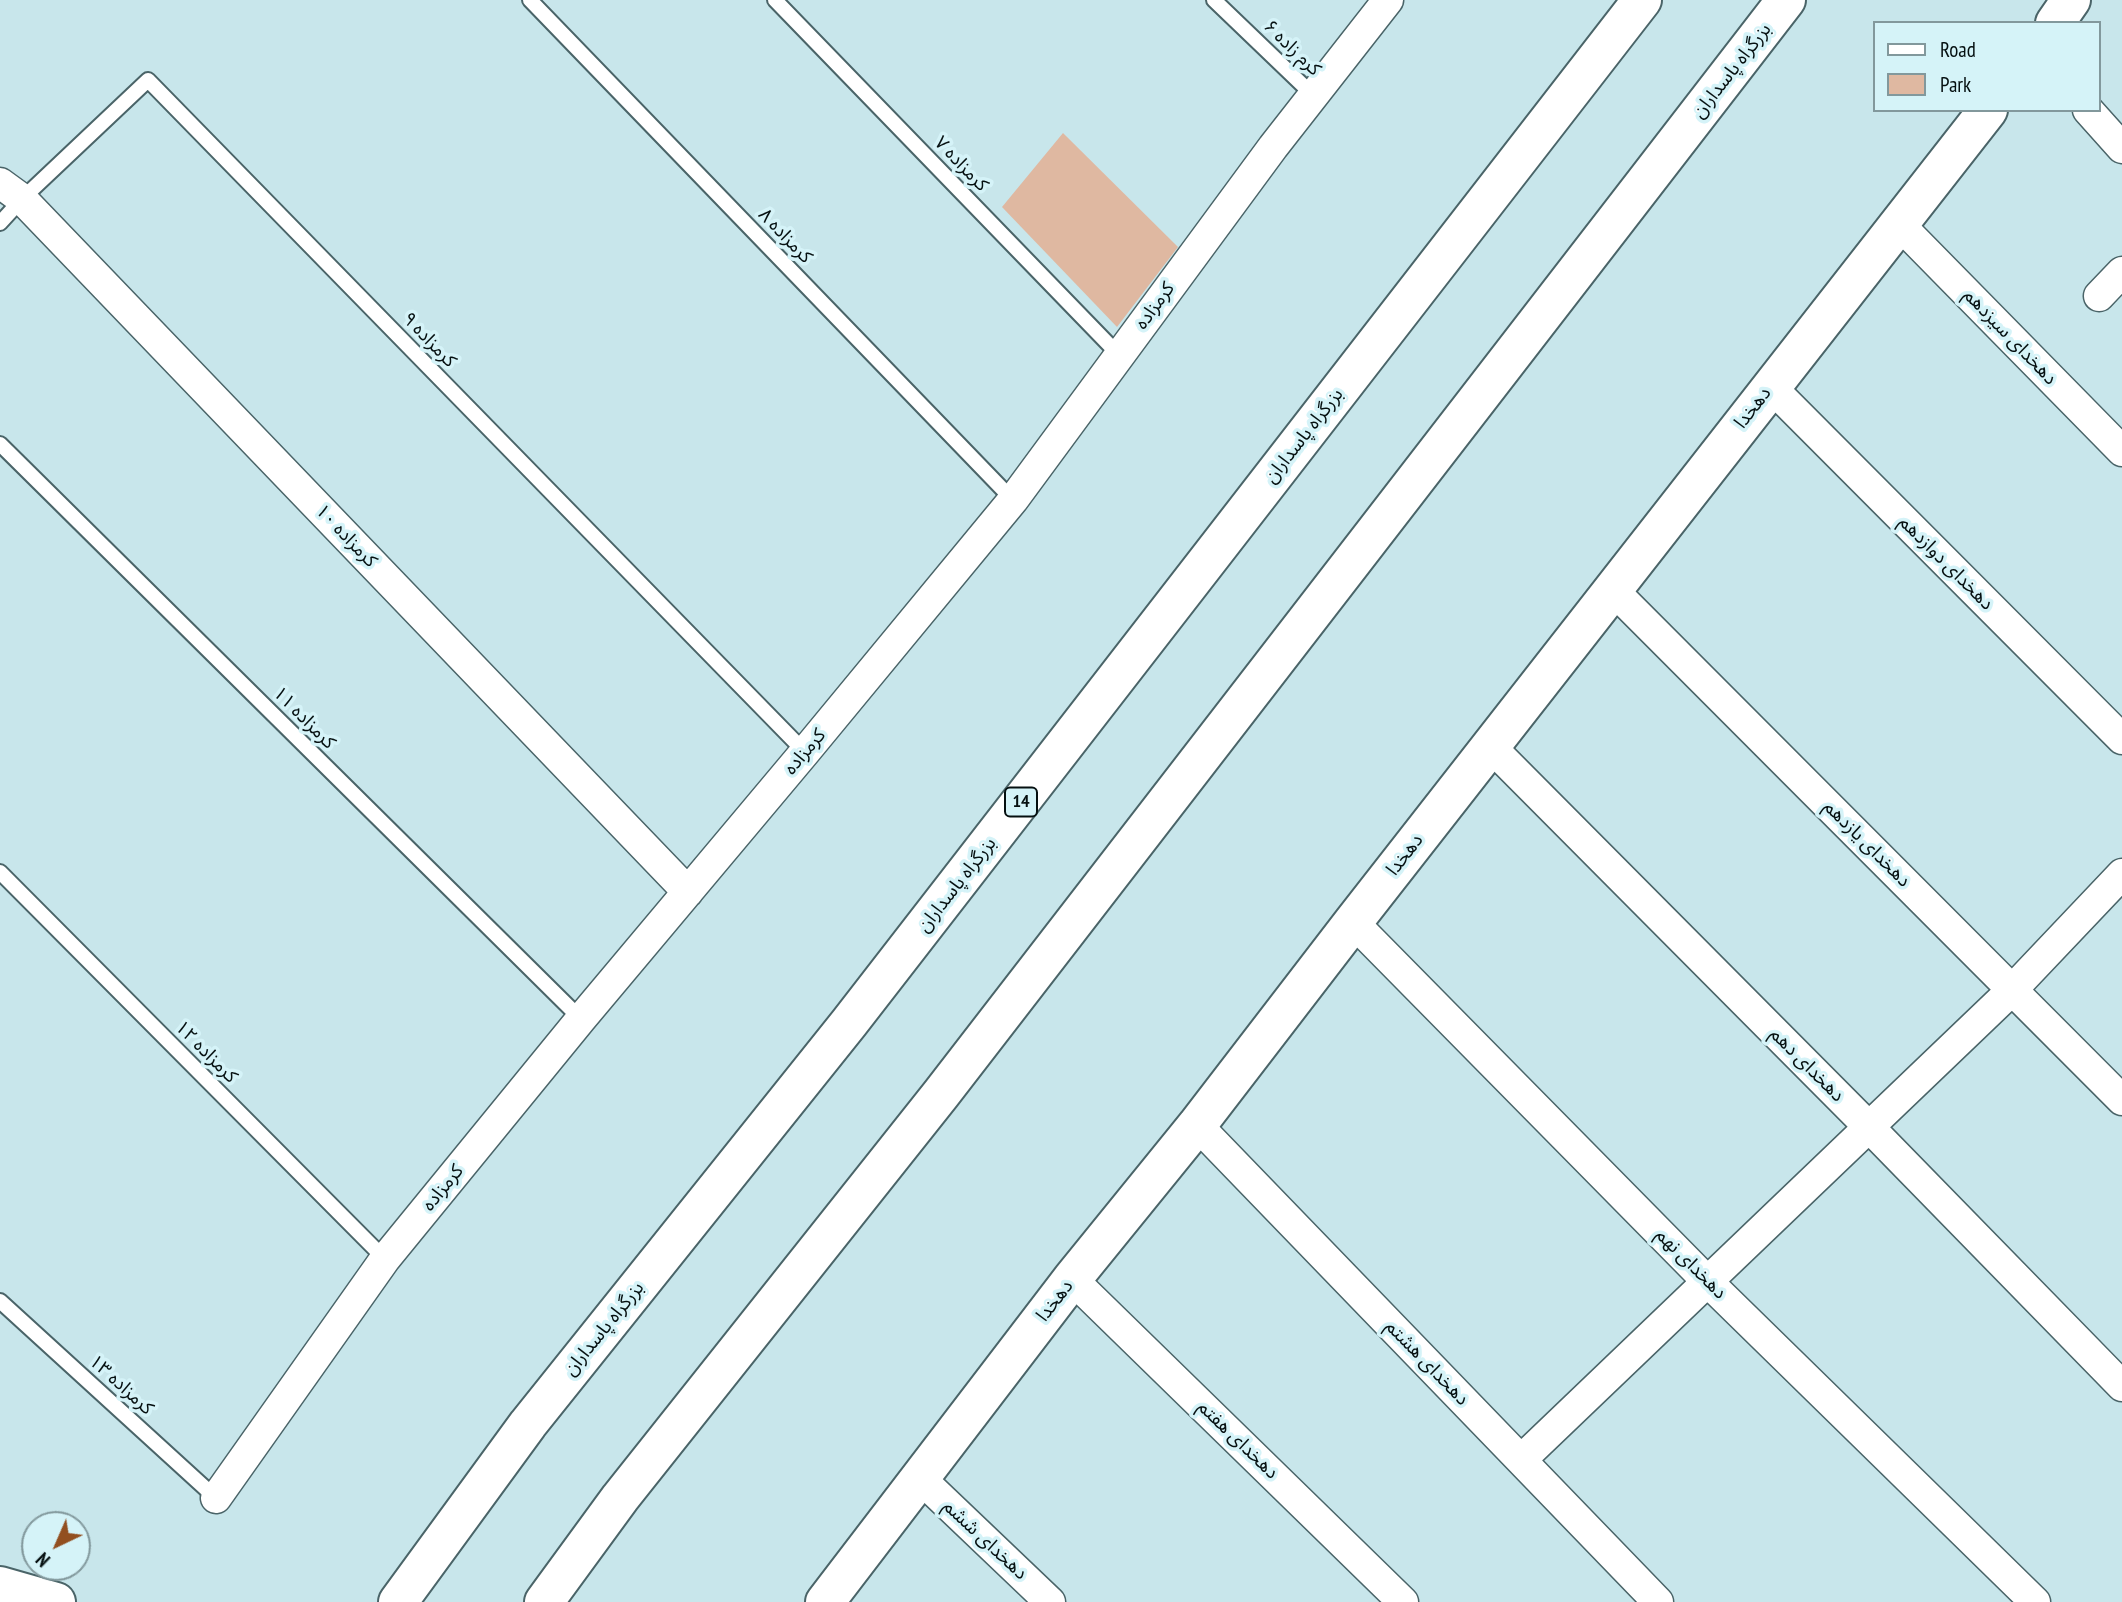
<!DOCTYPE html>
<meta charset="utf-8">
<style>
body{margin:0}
#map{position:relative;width:2122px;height:1602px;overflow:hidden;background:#c8e6eb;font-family:"PT Sans Narrow",sans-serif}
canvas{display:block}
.legend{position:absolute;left:1873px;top:21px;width:228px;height:91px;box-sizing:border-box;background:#d5f3f8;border:2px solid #82989c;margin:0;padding:9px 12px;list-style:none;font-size:21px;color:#061011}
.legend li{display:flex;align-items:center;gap:14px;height:35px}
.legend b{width:35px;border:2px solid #82989c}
.north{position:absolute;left:21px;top:1511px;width:70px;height:70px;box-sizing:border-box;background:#d5f3f8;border:2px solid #82989c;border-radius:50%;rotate:224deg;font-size:19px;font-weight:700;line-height:28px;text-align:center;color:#061011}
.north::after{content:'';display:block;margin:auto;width:24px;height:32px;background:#924f20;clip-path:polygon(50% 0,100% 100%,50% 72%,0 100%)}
</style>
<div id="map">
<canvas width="2122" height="1602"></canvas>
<ul class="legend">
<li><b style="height:9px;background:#fff"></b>Road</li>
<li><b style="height:19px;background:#dfb8a1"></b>Park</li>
</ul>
<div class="north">N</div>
</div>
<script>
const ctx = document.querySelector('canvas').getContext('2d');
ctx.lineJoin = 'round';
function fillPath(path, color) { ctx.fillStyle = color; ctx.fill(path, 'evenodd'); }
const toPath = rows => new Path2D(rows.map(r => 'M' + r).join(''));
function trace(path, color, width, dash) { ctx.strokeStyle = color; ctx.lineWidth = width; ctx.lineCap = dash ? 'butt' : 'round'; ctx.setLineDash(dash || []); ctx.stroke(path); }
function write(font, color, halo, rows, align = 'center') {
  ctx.font = font + ' "PT Sans Narrow","Noto Sans Arabic",sans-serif'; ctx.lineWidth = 7; ctx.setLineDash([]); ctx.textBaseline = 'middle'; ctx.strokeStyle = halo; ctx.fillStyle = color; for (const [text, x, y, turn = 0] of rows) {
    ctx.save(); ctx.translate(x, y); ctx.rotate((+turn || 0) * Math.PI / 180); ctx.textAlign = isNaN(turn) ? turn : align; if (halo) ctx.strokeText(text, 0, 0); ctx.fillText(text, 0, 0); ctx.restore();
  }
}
fillPath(toPath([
 [1063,133,1178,247,1117,327,1002,207]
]), '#dfb8a1');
const lane = toPath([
 [530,0,1013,500],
 [775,0,1119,355],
 [1214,0,1313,95],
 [0,223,22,199,148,80,805,752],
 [0,444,581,1019],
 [0,872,385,1259],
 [0,1301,216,1498]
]);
const street = toPath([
 [2088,110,2122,148],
 [0,183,22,199,688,892],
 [1898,223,2122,451],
 [2099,296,2122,272],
 [1770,386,2122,739],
 [1612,589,2122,1100],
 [1490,746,1869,1127,2122,1386],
 [1353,922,1707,1281,2035,1602],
 [1197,1125,1658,1602],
 [1072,1279,1403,1602],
 [1521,1460,2012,990,2122,874],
 [920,1478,1050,1602],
 [216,1498,385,1259,581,1019,805,752,1013,500,1273,147,1388,0]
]);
const secondary = toPath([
 [2055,23,2071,0],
 [825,1602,1072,1279,1197,1125,1353,922,1988,110]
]);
const highway = toPath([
 [0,1586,56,1602],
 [398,1602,528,1424,849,1023,1642,0],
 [544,1602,620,1498,941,1094,1786,0]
]);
trace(lane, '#4a6468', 18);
trace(street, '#4a6468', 33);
trace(secondary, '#4a6468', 42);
trace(highway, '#4a6468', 42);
trace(lane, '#fff', 14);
trace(street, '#fff', 30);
trace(secondary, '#fff', 38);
trace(highway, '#fff', 38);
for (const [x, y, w] of [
 [1021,802,32]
]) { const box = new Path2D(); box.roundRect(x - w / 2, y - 14.5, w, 29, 5); ctx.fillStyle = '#d5f3f8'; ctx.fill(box); trace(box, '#061011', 2); }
write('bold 18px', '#061011', null, [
 ["14",1021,802]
]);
write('19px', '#061011', '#d5f3f8', [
 ["کرم زاده ۶",1292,48,44],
 ["بزرگراه پاسداران",1732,71,-52],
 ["کرمزاده ٧",961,164,46],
 ["کرمزاده ٨",785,236,46],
 ["کرمزاده",1155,306,-54],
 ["دهخدای سیزدهم",2010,337,46],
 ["کرمزاده ٩",429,340,46],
 ["دهخدا",1753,408,-52],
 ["بزرگراه پاسداران",1304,436,-52],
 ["کرمزاده ١٠",346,536,46],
 ["دهخدای دوازدهم",1946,563,45],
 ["کرمزاده ١١",304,718,45],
 ["کرمزاده",805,752,-50],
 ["دهخدای یازدهم",1867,844,45],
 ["دهخدا",1405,855,-52],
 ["بزرگراه پاسداران",957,885,-52],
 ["کرمزاده ١٢",206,1052,45],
 ["دهخدای دهم",1807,1065,45],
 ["کرمزاده",443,1188,-51],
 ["دهخدای نهم",1691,1264,45],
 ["دهخدا",1055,1301,-52],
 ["بزرگراه پاسداران",604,1329,-51],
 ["دهخدای هشتم",1427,1363,46],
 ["کرمزاده ۱۳",121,1385,42],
 ["دهخدای هفتم",1238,1440,44],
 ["دهخدای ششم",985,1540,43]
]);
</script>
